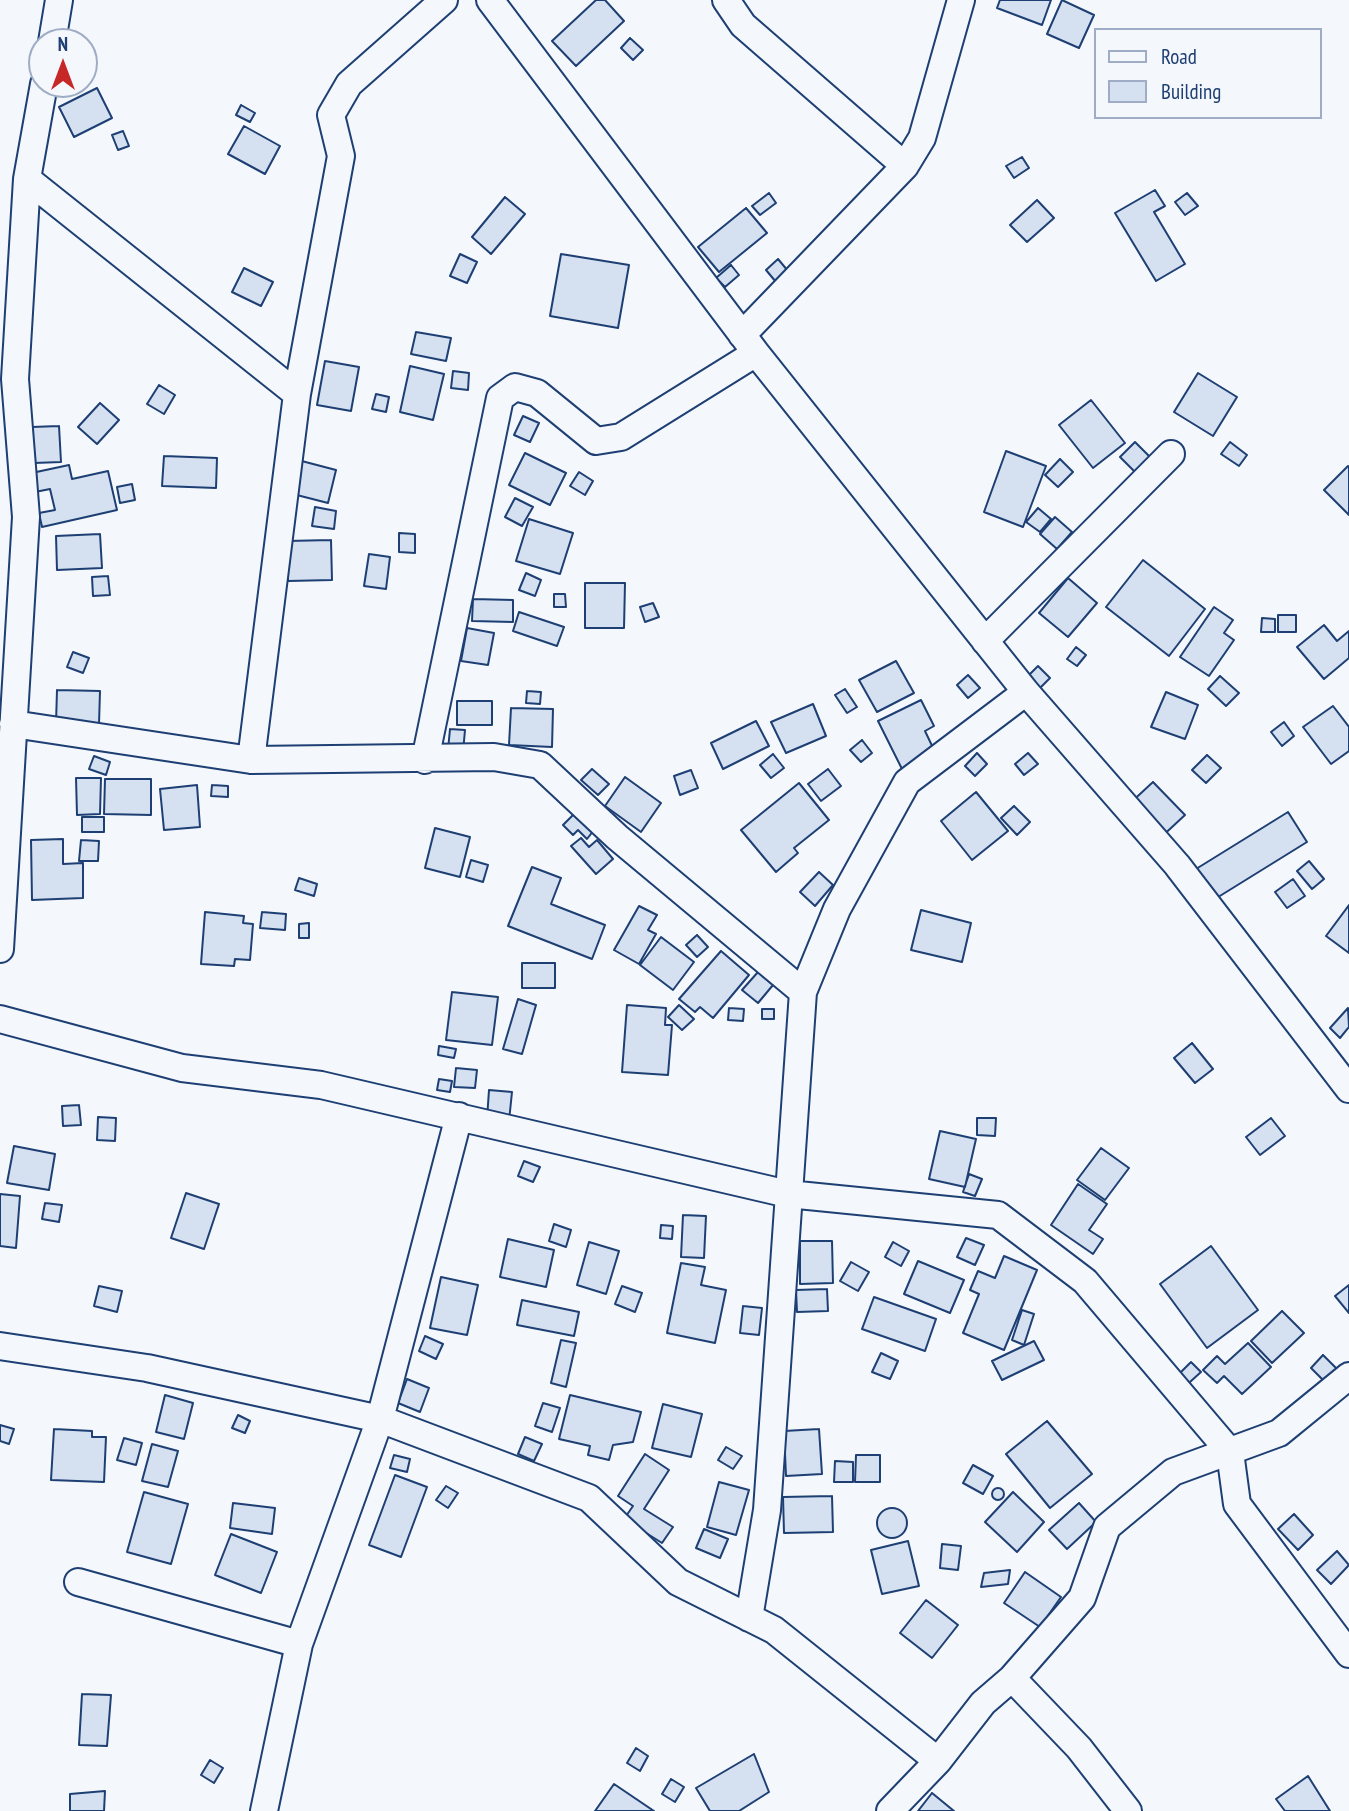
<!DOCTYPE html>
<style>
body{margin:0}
#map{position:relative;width:1349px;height:1811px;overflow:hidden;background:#f4f7fb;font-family:"PT Sans Narrow",sans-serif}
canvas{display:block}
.legend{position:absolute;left:1094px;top:28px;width:228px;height:91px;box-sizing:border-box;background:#f4f7fb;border:2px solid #9eadc5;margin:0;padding:9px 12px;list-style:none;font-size:21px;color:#1d3f73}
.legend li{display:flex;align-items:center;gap:14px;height:35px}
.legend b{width:35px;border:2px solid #9eadc5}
.north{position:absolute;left:28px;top:28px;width:70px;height:70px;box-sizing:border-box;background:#f4f7fb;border:2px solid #9eadc5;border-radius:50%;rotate:0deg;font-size:19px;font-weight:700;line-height:28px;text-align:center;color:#1d3f73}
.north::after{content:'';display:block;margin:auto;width:24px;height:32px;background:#c62828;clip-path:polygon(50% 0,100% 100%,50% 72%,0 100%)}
</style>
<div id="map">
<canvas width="1349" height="1811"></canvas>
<ul class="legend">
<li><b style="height:9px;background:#f4f7fb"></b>Road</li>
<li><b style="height:19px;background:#d5e0f0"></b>Building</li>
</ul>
<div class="north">N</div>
</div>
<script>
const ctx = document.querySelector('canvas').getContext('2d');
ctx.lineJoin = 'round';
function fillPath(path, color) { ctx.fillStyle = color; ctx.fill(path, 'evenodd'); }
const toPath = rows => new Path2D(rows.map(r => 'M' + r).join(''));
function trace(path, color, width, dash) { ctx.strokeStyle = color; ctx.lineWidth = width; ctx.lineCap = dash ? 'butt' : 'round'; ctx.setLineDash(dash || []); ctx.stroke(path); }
const building = toPath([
 [596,0,605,0,624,21,576,66,552,41,596,0],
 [1000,0,1051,0,1042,25,997,8,1000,0],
 [1062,0,1094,15,1079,48,1047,34,1062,0],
 [630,38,643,50,633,60,621,48,630,38],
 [97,88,112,118,74,137,59,107,97,88],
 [241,105,255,113,250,122,236,115,241,105],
 [244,126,280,146,265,174,228,154,244,126],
 [123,131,129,146,118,150,112,135,123,131],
 [1022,157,1029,168,1014,178,1006,166,1022,157],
 [1155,190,1165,206,1154,212,1185,264,1156,281,1115,213,1155,190],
 [769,193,776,203,760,215,752,206,769,193],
 [1187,193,1198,206,1185,215,1175,202,1187,193],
 [505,197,525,214,491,254,472,237,505,197],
 [1037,200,1054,218,1027,242,1010,225,1037,200],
 [746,208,767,233,719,272,698,247,746,208],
 [460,254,477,262,467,283,450,276,460,254],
 [561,254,629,265,618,328,550,316,561,254],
 [778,259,788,271,776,282,766,270,778,259],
 [731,265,739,275,725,287,716,278,731,265],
 [244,268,273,282,261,306,232,292,244,268],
 [416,332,451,338,446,361,411,354,416,332],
 [325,361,359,367,351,411,317,405,325,361],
 [410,366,444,374,433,420,400,412,410,366],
 [453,371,469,373,468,390,451,388,453,371],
 [1198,373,1237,397,1213,436,1174,412,1198,373],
 [159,385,175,395,164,414,147,404,159,385],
 [376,394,389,397,386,412,372,409,376,394],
 [1091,400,1125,443,1093,468,1059,425,1091,400],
 [100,403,119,420,97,444,78,427,100,403],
 [523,416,539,423,530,442,514,435,523,416],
 [59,426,61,462,34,463,32,427,59,426],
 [1135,442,1150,457,1135,472,1120,457,1135,442],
 [1230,442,1247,455,1239,466,1221,454,1230,442],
 [1006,451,1046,466,1023,527,984,512,1006,451],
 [525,453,566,473,550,505,509,485,525,453],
 [164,456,217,458,216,488,162,486,164,456],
 [294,459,336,470,328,503,285,492,294,459],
 [1060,459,1073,472,1058,487,1045,475,1060,459],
 [69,465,72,479,108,471,117,510,42,527,39,513,55,510,50,489,30,493,27,474,69,465],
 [1348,466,1349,467,1349,515,1324,490,1348,466],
 [579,472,593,481,585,495,570,486,579,472],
 [132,484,135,500,120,503,117,487,132,484],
 [515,498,533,507,522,526,505,517,515,498],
 [315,507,336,511,334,529,312,526,315,507],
 [1038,508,1051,519,1040,532,1026,522,1038,508],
 [1055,517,1072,532,1057,549,1040,534,1055,517],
 [529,519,573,533,560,574,516,561,529,519],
 [399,533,415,534,415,553,399,552,399,533],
 [100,534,102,568,57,570,56,536,100,534],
 [331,540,332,580,288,581,287,541,331,540],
 [369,554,390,557,386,589,364,586,369,554],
 [1143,560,1205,609,1169,656,1106,607,1143,560],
 [526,573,541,580,535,596,519,590,526,573],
 [108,576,110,595,93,596,92,577,108,576],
 [1068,578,1097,603,1068,637,1039,613,1068,578],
 [585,583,625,583,624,628,585,628,585,583],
 [554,594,565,594,566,607,554,607,554,594],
 [473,599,513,600,513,622,472,621,473,599],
 [653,603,659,617,645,622,640,607,653,603],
 [1214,607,1233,620,1224,633,1234,640,1209,676,1180,657,1214,607],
 [519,612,564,627,557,646,513,631,519,612],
 [1278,615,1296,615,1296,632,1278,632,1278,615],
 [1262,618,1275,619,1275,632,1261,632,1262,618],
 [1324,625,1337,641,1349,631,1349,658,1324,679,1297,647,1324,625],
 [467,628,494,633,488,665,461,661,467,628],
 [1076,647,1086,655,1077,666,1067,659,1076,647],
 [73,652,89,658,83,673,67,667,73,652],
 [896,661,914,693,877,712,859,680,896,661],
 [1038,666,1050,678,1036,692,1024,680,1038,666],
 [968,675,980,688,968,698,957,685,968,675],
 [1220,676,1239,693,1226,706,1208,689,1220,676],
 [845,689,857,707,847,713,835,695,845,689],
 [57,690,100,691,99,724,56,723,57,690],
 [527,691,541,692,540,704,526,703,527,691],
 [1166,692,1198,705,1185,739,1151,727,1166,692],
 [921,700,934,726,925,731,935,752,902,769,878,721,921,700],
 [457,701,492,701,492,725,457,725,457,701],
 [813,704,826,736,786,753,771,722,813,704],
 [1333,706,1349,727,1349,751,1331,764,1303,727,1333,706],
 [511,708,553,709,552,747,509,745,511,708],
 [756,721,769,746,723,769,711,743,756,721],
 [1284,722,1294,736,1282,746,1271,732,1284,722],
 [450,729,465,730,463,752,448,750,450,729],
 [862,740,872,753,861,762,850,750,862,740],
 [977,753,987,764,975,776,965,766,977,753],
 [1028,753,1038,764,1024,775,1015,764,1028,753],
 [773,754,784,768,771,778,760,765,773,754],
 [1207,755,1221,768,1206,783,1192,770,1207,755],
 [94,756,110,762,106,775,89,769,94,756],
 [592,769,609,784,598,795,581,780,592,769],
 [828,769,841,786,821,801,808,784,828,769],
 [691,770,698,788,680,795,674,776,691,770],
 [625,777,661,803,641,832,605,806,625,777],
 [76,778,101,778,100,814,77,815,76,778],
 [105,779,151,779,151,815,104,814,105,779],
 [1153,782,1185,815,1157,841,1126,807,1153,782],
 [799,783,829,820,794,848,798,853,776,872,741,830,799,783],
 [197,785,200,827,164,830,160,789,197,785],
 [212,785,228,786,228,797,211,796,212,785],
 [976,792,1008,831,972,860,941,821,976,792],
 [1014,806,1030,822,1017,835,1001,818,1014,806],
 [1288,812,1307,842,1215,899,1196,869,1288,812],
 [575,813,594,830,587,839,578,830,573,835,563,825,575,813],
 [82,817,104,817,104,832,82,832,82,817],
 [435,828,470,837,460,877,425,868,435,828],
 [581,838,589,847,597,840,613,859,596,874,571,846,581,838],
 [63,839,63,864,83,863,83,898,32,900,31,840,63,839],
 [81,840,99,841,98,861,79,861,81,840],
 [471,860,488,865,483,882,466,877,471,860],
 [1309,861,1324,879,1312,889,1297,871,1309,861],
 [532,867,561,878,551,904,605,925,592,959,508,926,532,867],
 [819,872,833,885,815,906,800,892,819,872],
 [299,878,317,884,314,896,295,890,299,878],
 [1293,879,1305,896,1287,908,1275,892,1293,879],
 [1349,905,1349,953,1326,936,1349,905],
 [639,906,657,915,648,930,656,934,639,964,614,950,639,906],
 [921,910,971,923,962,962,911,950,921,910],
 [205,912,244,916,243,923,253,924,250,960,235,959,234,966,201,964,205,912],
 [262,912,286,914,285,930,260,928,262,912],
 [309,923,309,938,299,938,299,924,309,923],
 [697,935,708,947,697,957,686,945,697,935],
 [661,937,694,962,673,990,640,965,661,937],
 [721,951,749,975,713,1018,700,1007,695,1012,679,999,721,951],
 [522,963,555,963,555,988,522,988,522,963],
 [758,972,773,985,758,1003,742,990,758,972],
 [452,992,498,997,492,1045,446,1040,452,992],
 [518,999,536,1005,522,1054,503,1049,518,999],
 [627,1005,666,1008,665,1025,672,1025,668,1075,622,1072,627,1005],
 [679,1005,694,1019,682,1030,668,1017,679,1005],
 [729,1008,744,1009,743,1021,728,1020,729,1008],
 [1348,1008,1349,1027,1340,1038,1330,1028,1348,1008],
 [762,1009,774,1009,774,1019,762,1019,762,1009],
 [1192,1043,1213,1069,1195,1083,1174,1058,1192,1043],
 [439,1046,456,1049,454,1058,438,1055,439,1046],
 [456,1068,477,1070,475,1088,454,1087,456,1068],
 [439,1079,452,1081,450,1092,437,1090,439,1079],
 [489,1090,512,1092,509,1121,487,1119,489,1090],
 [79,1105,81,1125,63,1126,62,1106,79,1105],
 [98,1117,116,1118,115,1141,97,1140,98,1117],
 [977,1118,996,1118,995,1136,977,1135,977,1118],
 [1271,1118,1285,1136,1260,1155,1246,1137,1271,1118],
 [940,1131,976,1139,965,1187,929,1179,940,1131],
 [14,1146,55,1154,49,1190,7,1183,14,1146],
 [1101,1148,1129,1168,1105,1200,1077,1180,1101,1148],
 [524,1161,540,1167,533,1182,518,1176,524,1161],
 [969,1174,982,1179,975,1196,963,1192,969,1174],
 [1078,1184,1107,1204,1089,1230,1103,1239,1093,1254,1051,1225,1078,1184],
 [186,1193,219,1204,204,1249,171,1238,186,1193],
 [0,1194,20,1196,16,1248,0,1246,0,1194],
 [45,1203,62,1205,59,1222,42,1219,45,1203],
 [683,1215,706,1216,704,1258,681,1257,683,1215],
 [554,1224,571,1230,566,1247,549,1241,554,1224],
 [661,1225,673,1226,672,1239,660,1238,661,1225],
 [966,1238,984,1245,975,1265,957,1257,966,1238],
 [508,1239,554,1250,546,1287,500,1277,508,1239],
 [800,1241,832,1241,833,1283,800,1284,800,1241],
 [589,1242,619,1251,606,1294,577,1285,589,1242],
 [893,1242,909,1251,901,1266,885,1257,893,1242],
 [1211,1246,1258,1310,1207,1348,1160,1284,1211,1246],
 [1004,1256,1037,1270,1004,1350,963,1333,979,1294,970,1290,978,1271,995,1278,1004,1256],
 [918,1261,964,1280,950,1313,904,1294,918,1261],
 [851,1262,869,1272,858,1291,840,1281,851,1262],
 [681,1263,705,1267,701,1285,726,1290,715,1343,667,1333,681,1263],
 [441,1277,478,1285,467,1335,430,1328,441,1277],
 [1349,1285,1349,1313,1335,1296,1349,1285],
 [99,1286,122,1291,117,1312,94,1306,99,1286],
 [622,1286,642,1293,635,1312,615,1304,622,1286],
 [827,1289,828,1311,797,1312,796,1290,827,1289],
 [874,1297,936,1319,925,1351,862,1329,874,1297],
 [522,1300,579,1312,574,1336,517,1325,522,1300],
 [743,1306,762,1308,759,1335,740,1333,743,1306],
 [1022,1310,1034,1314,1024,1345,1012,1340,1022,1310],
 [1282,1311,1304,1333,1272,1363,1251,1341,1282,1311],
 [425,1336,443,1344,436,1359,419,1351,425,1336],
 [561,1340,576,1343,566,1387,551,1383,561,1340],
 [1034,1341,1044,1360,1002,1380,992,1361,1034,1341],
 [1248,1343,1271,1367,1242,1394,1224,1376,1217,1383,1203,1370,1217,1356,1225,1364,1248,1343],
 [881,1353,898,1361,890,1379,872,1372,881,1353],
 [1323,1355,1337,1369,1325,1382,1311,1368,1323,1355],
 [1191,1362,1201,1372,1180,1391,1177,1376,1191,1362],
 [407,1379,429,1388,420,1412,398,1403,407,1379],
 [165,1395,193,1403,184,1439,156,1432,165,1395],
 [570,1395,641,1412,633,1442,613,1445,609,1460,588,1455,590,1446,559,1439,570,1395],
 [543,1403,560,1408,552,1432,535,1426,543,1403],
 [663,1404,702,1414,691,1457,652,1448,663,1404],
 [238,1415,250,1421,245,1433,232,1428,238,1415],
 [1047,1421,1092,1474,1050,1508,1006,1454,1047,1421],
 [0,1425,14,1429,9,1444,0,1441,0,1425],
 [54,1429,92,1431,92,1437,106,1437,104,1482,51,1480,54,1429],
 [819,1429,822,1474,786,1476,784,1431,819,1429],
 [525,1437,542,1444,534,1461,518,1454,525,1437],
 [124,1438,142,1443,136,1465,117,1460,124,1438],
 [152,1444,178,1451,168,1487,142,1481,152,1444],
 [726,1447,742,1456,733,1469,718,1460,726,1447],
 [645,1454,669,1470,644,1509,673,1527,662,1543,624,1519,633,1506,618,1496,645,1454],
 [394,1455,410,1459,407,1472,390,1468,394,1455],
 [856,1455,880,1455,880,1482,855,1482,856,1455],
 [835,1461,853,1462,853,1482,834,1482,835,1461],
 [973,1465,993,1476,983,1494,963,1483,973,1465],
 [395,1475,427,1487,401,1557,369,1545,395,1475],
 [719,1482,749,1490,736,1535,707,1527,719,1482],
 [446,1486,458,1493,448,1508,436,1500,446,1486],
 '992 1494a6 6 0 1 1 12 0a6 6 0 1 1-12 0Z',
 [144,1492,188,1504,171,1564,127,1552,144,1492],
 [1013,1492,1044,1522,1017,1552,985,1522,1013,1492],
 [832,1496,833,1532,784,1533,783,1497,832,1496],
 [233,1503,275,1508,272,1534,230,1528,233,1503],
 [1079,1503,1096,1522,1067,1549,1049,1530,1079,1503],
 '877 1523a15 15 0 1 1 30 0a15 15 0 1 1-30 0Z',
 [1294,1514,1313,1535,1298,1550,1278,1529,1294,1514],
 [704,1529,728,1539,720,1558,696,1548,704,1529],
 [231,1534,277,1552,261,1593,215,1575,231,1534],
 [908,1541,919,1586,882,1594,871,1550,908,1541],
 [942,1544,961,1546,958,1570,940,1568,942,1544],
 [1337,1551,1349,1565,1331,1584,1317,1570,1337,1551],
 [1010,1570,1008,1584,981,1587,984,1573,1010,1570],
 [1025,1572,1061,1597,1040,1627,1004,1603,1025,1572],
 [926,1600,958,1625,932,1658,900,1633,926,1600],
 [82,1694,111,1695,107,1746,79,1745,82,1694],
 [636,1748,648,1756,640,1771,627,1763,636,1748],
 [754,1754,769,1792,739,1811,710,1811,696,1788,754,1754],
 [210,1760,223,1768,214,1783,201,1775,210,1760],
 [1308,1776,1330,1811,1285,1811,1276,1799,1308,1776],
 [671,1779,684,1787,675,1802,662,1794,671,1779],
 [614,1784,654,1811,595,1811,614,1784],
 [105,1791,104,1811,70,1811,70,1794,105,1791],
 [932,1793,954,1811,918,1811,932,1793]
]);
fillPath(building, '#d5e0f0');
trace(building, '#1d3f73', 2);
const street = toPath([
 [490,0,756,353,1026,692,1177,865,1349,1089],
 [726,0,743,25,905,166],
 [52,42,59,0],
 [27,179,297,394],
 [742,335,905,166,922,138,961,0],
 [985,641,1171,454],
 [13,724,251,760,494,757,540,765,617,837,803,992,767,1510,749,1618],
 [251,760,297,394,341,156,331,115,349,84,444,0],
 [425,760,500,398,515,387,537,393,596,441,621,437,756,353],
 [0,949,26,517,15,379,27,179,44,84],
 [803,992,837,909,907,782,1026,692],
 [0,1019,182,1068,321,1085,788,1194,998,1215,1085,1281,1230,1452,1237,1504,1349,1654],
 [0,1346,147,1368,380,1419,589,1498,678,1582,774,1630,938,1761],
 [78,1582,299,1644],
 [1012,1678,1079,1748,1128,1811],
 [264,1811,299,1644,380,1419,459,1116],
 [890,1811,938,1761,983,1703,1012,1678,1082,1598,1107,1527,1173,1472,1279,1433,1349,1376]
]);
trace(street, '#1d3f73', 30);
trace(street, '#f4f7fb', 26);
</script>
